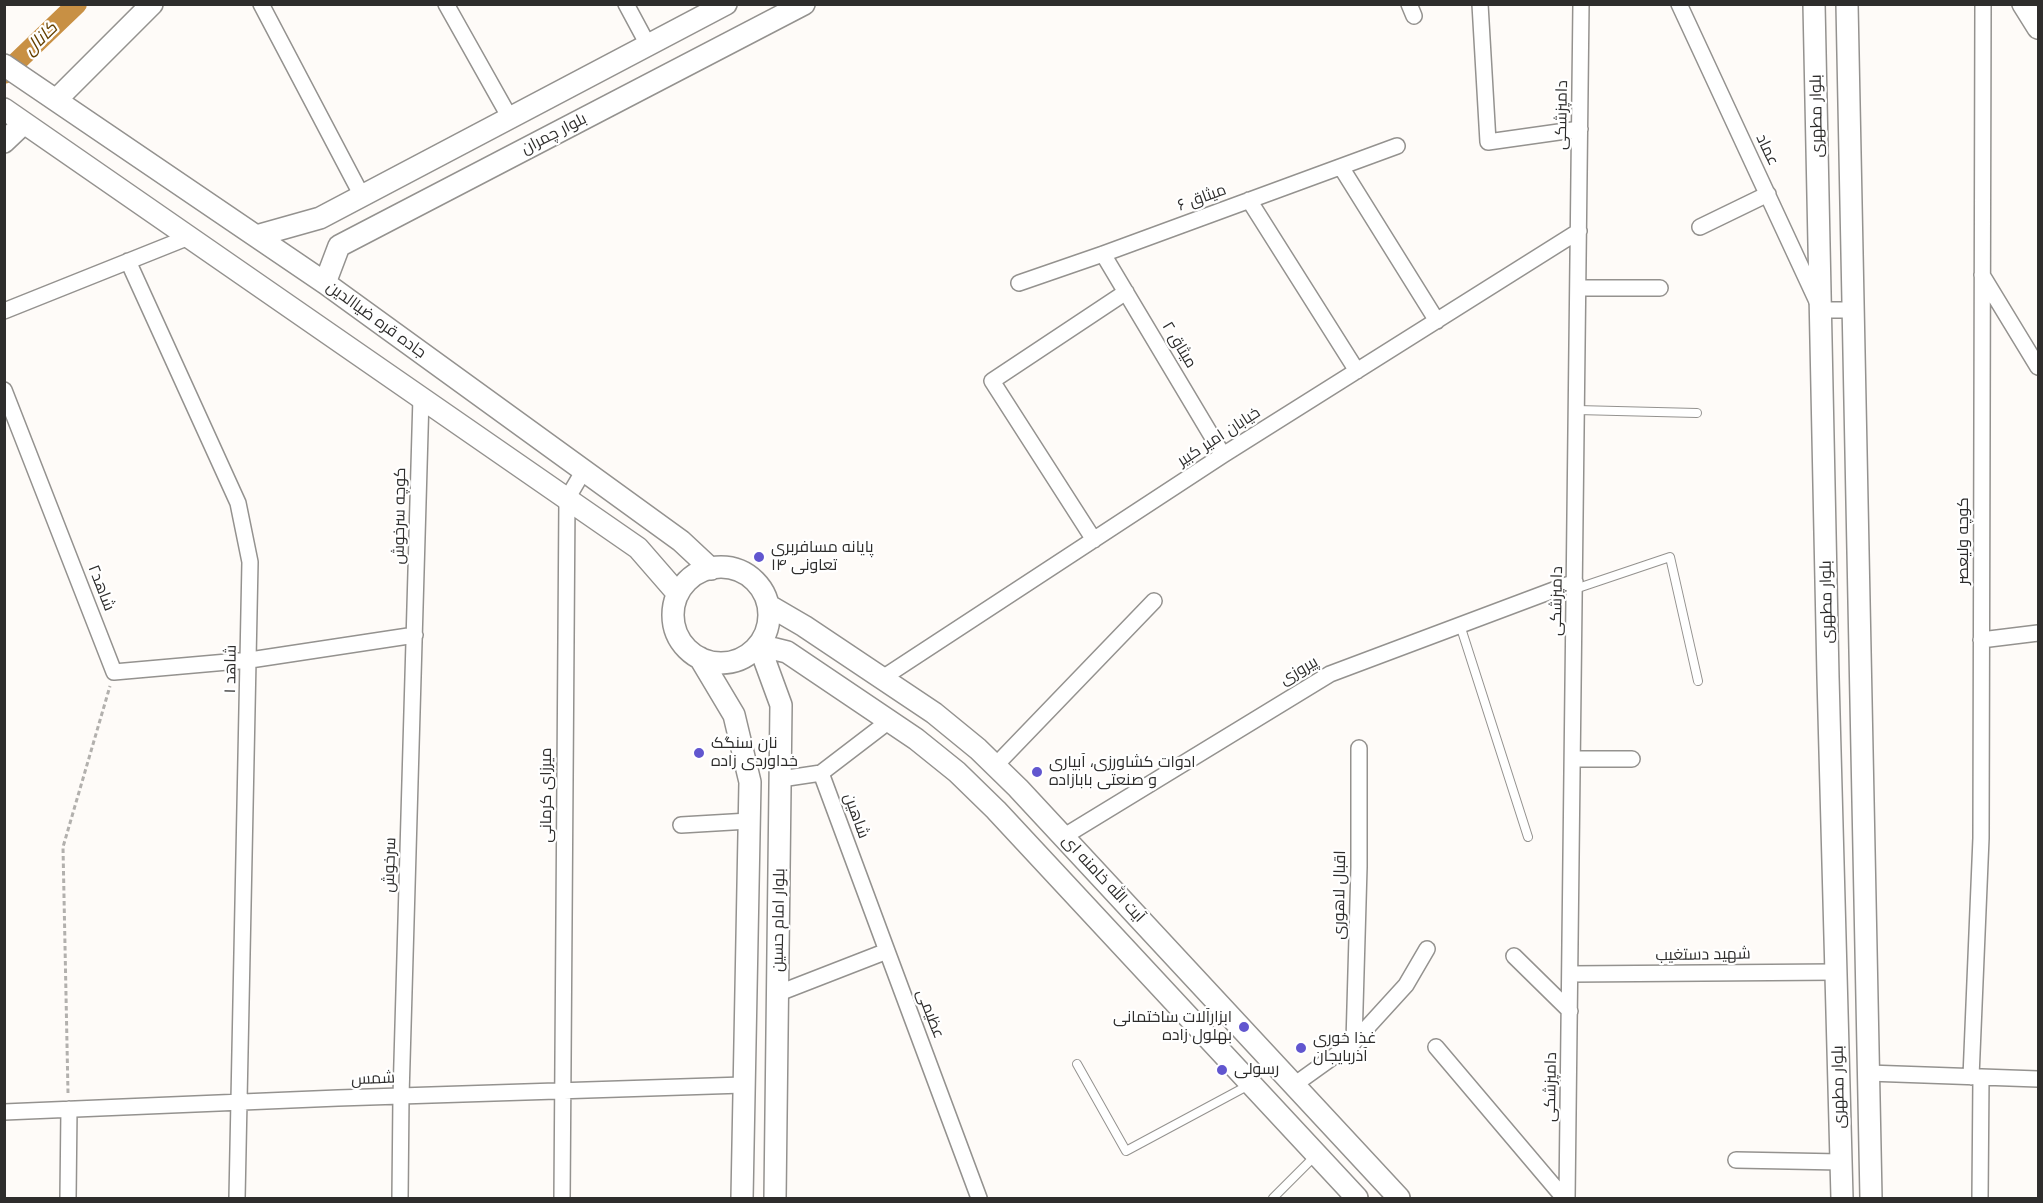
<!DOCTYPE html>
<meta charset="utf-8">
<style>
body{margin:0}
#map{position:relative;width:2043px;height:1203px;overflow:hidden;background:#fefbf8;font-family:Arial,sans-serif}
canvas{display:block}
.frame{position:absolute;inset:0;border:6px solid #2e2d2c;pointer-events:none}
</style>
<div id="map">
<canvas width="2043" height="1203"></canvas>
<div class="frame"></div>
</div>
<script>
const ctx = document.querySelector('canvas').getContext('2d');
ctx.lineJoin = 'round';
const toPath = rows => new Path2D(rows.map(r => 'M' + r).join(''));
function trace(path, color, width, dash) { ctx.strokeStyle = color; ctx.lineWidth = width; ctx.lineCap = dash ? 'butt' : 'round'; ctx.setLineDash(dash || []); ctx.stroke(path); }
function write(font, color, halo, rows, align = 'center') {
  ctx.font = font + ' Arial,Cairo,sans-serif'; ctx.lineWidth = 4.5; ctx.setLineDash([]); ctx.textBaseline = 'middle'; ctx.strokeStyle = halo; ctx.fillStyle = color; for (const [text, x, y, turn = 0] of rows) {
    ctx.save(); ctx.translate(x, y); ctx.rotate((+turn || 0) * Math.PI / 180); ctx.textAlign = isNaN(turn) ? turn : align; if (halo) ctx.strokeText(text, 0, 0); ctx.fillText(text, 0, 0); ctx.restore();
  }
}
trace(toPath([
 [4,74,77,4]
]), '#c89044', 20);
const lane = toPath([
 [1577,410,1697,413],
 [1575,589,1670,557,1698,681],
 [1460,625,1528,837],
 [1077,1064,1126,1151,1249,1085],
 [1273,1198,1316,1155]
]);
const street = toPath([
 [261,4,362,196],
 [446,4,510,118],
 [626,4,648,45],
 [1409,4,1414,16],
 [1480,4,1488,142,1580,129],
 [1679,4,1821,310,1853,310],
 [1341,167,1437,321],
 [1249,200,1357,371],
 [1700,227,1768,194],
 [1103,254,1223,455],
 [128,261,238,503,250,562,237,1198],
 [1982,275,2038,367],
 [1019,283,1103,254,1397,146],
 [1579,288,1660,288],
 [4,311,189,237],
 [4,390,114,672,250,660,415,635],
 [1094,540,992,381,1126,292],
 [1981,640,2038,633],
 [881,679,1223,455,1579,231],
 [1573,759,1632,759],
 [995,766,1154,601],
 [781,779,821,773],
 [681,825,749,821],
 [1063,837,1330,674,1575,582],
 [887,951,821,773,889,721],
 [1514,956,1570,1011],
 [1571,974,1836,972],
 [779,993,887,951,979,1198],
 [1354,1042,1359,867,1359,748],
 [1436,1047,1564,1198],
 [1868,1073,2038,1079],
 [1971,1077,1981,838,1983,4],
 [1294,1085,1354,1042,1406,985,1427,949],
 [4,1112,338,1098,743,1085],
 [1736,1160,1841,1162],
 [68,1198,69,1109],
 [400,1198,401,1096,421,397],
 [562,1198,567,499,584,470],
 [1567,1198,1581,4],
 [1980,1198,1981,1077]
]);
const secondary = toPath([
 [1814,4,1828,677,1842,1198],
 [1847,4,1871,1198],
 [2023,4,2038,28],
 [4,65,325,283,681,541,711,569],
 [56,100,152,4],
 [4,109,638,548,678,594],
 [4,142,24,123],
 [256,236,320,218,726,4],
 [325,283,339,246,804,4],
 '673 615a48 48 0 1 1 96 0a48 48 0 1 1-96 0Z',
 [768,605,804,626,934,713,978,749,1018,788,1399,1198],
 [759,645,787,652,916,739,957,772,996,810,1357,1198],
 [759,645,781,705,775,1198],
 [700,658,734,715,750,782,742,1198]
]);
trace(lane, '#94928f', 10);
trace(street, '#94928f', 18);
trace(secondary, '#94928f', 24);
trace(toPath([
 [68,1093,63,847,110,686]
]), '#b2b0ad', 3, [4.5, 3]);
trace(lane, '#fff', 8);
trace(street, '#fff', 15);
trace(secondary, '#fff', 21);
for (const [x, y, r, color] of [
 [759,557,6,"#6156cf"],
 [699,753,6,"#6156cf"],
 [1037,772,6,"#6156cf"],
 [1244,1027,6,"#6156cf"],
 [1301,1048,6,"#6156cf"],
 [1222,1070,6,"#6156cf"]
]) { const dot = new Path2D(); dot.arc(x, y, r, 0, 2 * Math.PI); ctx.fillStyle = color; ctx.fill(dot); trace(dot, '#fff', 2); }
write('16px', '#2e2d2c', '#fff', [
 ["دامپزشکی",1562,115,-89],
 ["بلوار مطهری",1817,116,-91],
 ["بلوار چمران",554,134,-27],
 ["عماد",1767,150,65],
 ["میثاق ۶",1202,198,-20],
 ["جاده قره ضیاالدین",376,320,36],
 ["میثاق ۲",1179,345,59],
 ["خیابان امیر کبیر",1219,437,-33],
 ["کوچه سرخوش",400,516,-89],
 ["کوچه ولیعصر",1964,541,-90],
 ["شاهد۲",101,588,69],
 ["دامپزشکی",1557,601,-89],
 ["بلوار مطهری",1827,602,-91],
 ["شاهد ۱",231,669,-89],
 ["پیروزی",1299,671,-30],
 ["میرزای کرمانی",547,795,-90],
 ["شاهین",856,816,70],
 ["سرخوش",390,865,-88],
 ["آیت الله خامنه ای",1103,879,47],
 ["اقبال لاهوری",1340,895,-89],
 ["بلوار امام حسین",779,920,-89],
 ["شهید دستغیب",1703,955,-1],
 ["عظیمی",930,1014,69],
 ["شمس",373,1079,-2],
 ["دامپزشکی",1551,1087,-89],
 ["بلوار مطهری",1839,1087,-91]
]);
write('16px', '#2e2d2c', '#fff', [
 ["پایانه مسافربری",771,548],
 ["تعاونی ۱۴",771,566],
 ["نان سنگک",711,744],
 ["خداوردی زاده",711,762],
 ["ادوات کشاورزی، آبیاری",1049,763],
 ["و صنعتی بابازاده",1049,781],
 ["ابزارآلات ساختمانی",1232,1018,"right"],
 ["بهلول زاده",1232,1036,"right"],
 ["غذا خوری",1313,1039],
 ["آذربایجان",1313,1057],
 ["رسولی",1234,1070]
], 'left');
write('italic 18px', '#654000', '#fff', [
 ["کانال",41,39,-44]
]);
</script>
